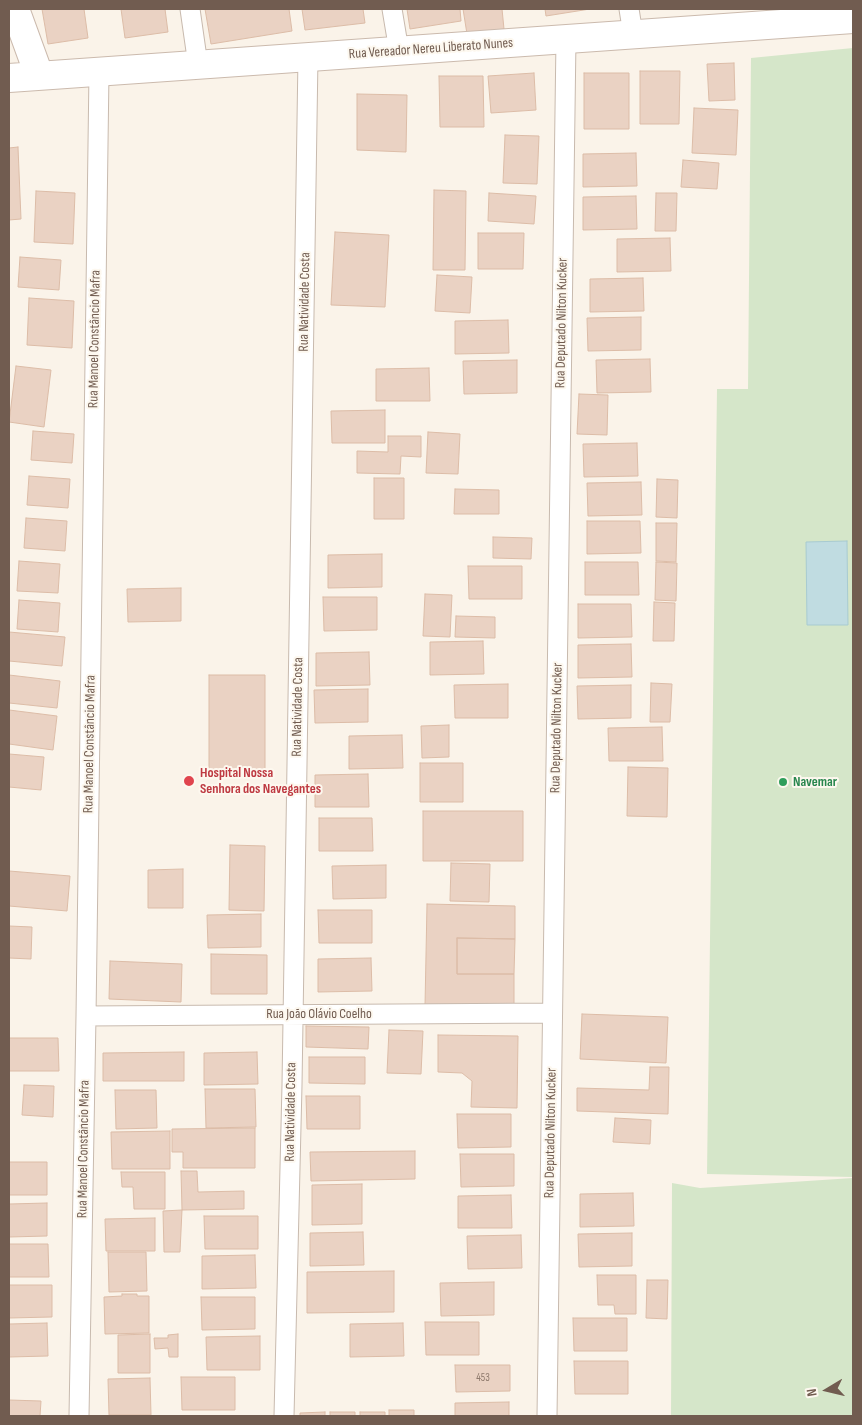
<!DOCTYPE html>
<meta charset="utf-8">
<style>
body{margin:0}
#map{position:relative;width:862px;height:1425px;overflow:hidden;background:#faf3e9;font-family:"Sofia Sans Condensed",sans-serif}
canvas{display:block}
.frame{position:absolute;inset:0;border:10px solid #715c50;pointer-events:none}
.north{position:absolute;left:802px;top:1365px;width:50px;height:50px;-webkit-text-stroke:4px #fdf8ef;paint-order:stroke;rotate:261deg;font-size:14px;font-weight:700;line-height:20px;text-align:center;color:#715c50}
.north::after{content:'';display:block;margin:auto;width:18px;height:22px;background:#715c50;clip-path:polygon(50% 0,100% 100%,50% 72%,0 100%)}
</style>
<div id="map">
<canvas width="862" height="1425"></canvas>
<div class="frame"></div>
<div class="north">N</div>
</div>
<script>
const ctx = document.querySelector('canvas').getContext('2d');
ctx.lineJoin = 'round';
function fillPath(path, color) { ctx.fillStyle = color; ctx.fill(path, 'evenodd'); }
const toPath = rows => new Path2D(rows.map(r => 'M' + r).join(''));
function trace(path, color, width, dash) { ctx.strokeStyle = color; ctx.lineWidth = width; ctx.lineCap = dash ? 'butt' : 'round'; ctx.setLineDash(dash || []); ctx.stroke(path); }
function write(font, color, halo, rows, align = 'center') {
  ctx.font = font + ' "Sofia Sans Condensed",sans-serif'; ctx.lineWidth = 4; ctx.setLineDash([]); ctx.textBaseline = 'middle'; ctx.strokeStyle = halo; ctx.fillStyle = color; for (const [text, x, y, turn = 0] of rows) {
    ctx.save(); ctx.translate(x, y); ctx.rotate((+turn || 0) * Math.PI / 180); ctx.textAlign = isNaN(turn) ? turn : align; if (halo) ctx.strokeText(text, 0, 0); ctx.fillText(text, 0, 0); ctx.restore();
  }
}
fillPath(toPath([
 [853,48,853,1177,707,1174,717,389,748,389,751,58],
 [853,1178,853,1416,671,1416,672,1183,700,1188]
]), '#d5e6c9');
const water = toPath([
 [847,541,848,625,807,625,806,542,847,541]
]);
fillPath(water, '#c0dce1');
trace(water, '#a8cbd1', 1);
const building = toPath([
 [42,9,84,9,88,38,48,44,42,9],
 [121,9,165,9,168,32,125,38,121,9],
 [205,9,289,9,292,31,211,44,205,9],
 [302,9,363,9,365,23,305,30,302,9],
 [407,9,460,9,461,21,410,29,407,9],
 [463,9,502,9,504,29,467,34,463,9],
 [545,9,590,9,546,16,545,9],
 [734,63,735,100,709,101,707,64,734,63],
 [640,71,680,71,679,124,640,124,640,71],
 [534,73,536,110,491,113,488,76,534,73],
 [584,73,629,73,629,129,584,129,584,73],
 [439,76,483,76,484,127,440,127,439,76],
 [357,94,407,95,406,152,357,150,357,94],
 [694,108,738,110,736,155,692,153,694,108],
 [505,135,539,136,537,184,503,183,505,135],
 [18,147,21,219,9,220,9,148,18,147],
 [636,153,637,186,583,187,583,154,636,153],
 [683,160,719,163,717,189,681,187,683,160],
 [434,190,466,191,465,270,433,270,434,190],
 [36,191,75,193,73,244,34,242,36,191],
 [489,193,536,196,534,224,488,221,489,193],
 [656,193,677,193,676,231,655,231,656,193],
 [636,196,637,229,583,230,583,197,636,196],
 [335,232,389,235,385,307,331,305,335,232],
 [478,233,524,233,523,269,478,269,478,233],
 [670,238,671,271,617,272,617,239,670,238],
 [20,257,61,260,59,290,18,287,20,257],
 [437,275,472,277,470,313,435,311,437,275],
 [643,278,644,311,590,312,590,279,643,278],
 [29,298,74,301,72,348,27,345,29,298],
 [641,317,641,350,588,351,587,318,641,317],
 [508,320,509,353,455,354,455,321,508,320],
 [650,359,651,392,597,393,596,360,650,359],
 [517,360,517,393,464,394,463,361,517,360],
 [16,366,51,370,44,427,9,422,16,366],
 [429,368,430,401,376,401,376,369,429,368],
 [579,394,608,395,607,435,577,434,579,394],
 [385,410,385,443,332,443,331,411,385,410],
 [33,431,74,434,72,463,31,460,33,431],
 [428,432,460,434,458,474,426,473,428,432],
 [388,436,421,436,421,457,401,456,400,474,357,473,357,451,388,452,388,436],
 [637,443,638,476,584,477,583,444,637,443],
 [29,476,70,479,68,508,27,505,29,476],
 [374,478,404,478,404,519,374,519,374,478],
 [657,479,678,480,677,518,656,517,657,479],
 [641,482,642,515,588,516,587,483,641,482],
 [455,489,499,490,499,514,454,514,455,489],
 [26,518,67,521,65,551,24,548,26,518],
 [587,521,640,521,641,553,587,554,587,521],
 [656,523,677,523,676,562,656,561,656,523],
 [493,537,532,538,531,559,493,558,493,537],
 [382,554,382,587,328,588,328,555,382,554],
 [19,561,60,564,58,593,17,591,19,561],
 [585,562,638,562,639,595,585,595,585,562],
 [656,562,677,563,676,601,655,600,656,562],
 [468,566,522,566,522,599,469,599,468,566],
 [181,588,181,621,128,622,127,589,181,588],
 [425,594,452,595,450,637,423,636,425,594],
 [323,597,377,597,377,630,324,631,323,597],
 [19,600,60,603,58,632,17,629,19,600],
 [654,602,675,603,674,641,653,641,654,602],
 [578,604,631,604,632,637,578,638,578,604],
 [456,616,495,617,495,638,455,637,456,616],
 [9,632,65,637,62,666,9,661,9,632],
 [483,641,484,674,430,675,430,642,483,641],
 [631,644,632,677,578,678,578,645,631,644],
 [369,652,370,685,316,686,316,653,369,652],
 [9,675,60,681,57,708,9,703,9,675],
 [209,675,265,675,265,774,209,774,209,675],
 [651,683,672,684,670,722,650,722,651,683],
 [508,684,508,718,455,718,454,685,508,684],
 [631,685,631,718,578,719,577,686,631,685],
 [368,689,368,722,315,723,314,690,368,689],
 [9,710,57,716,53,750,9,744,9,710],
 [449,725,449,757,422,758,421,726,449,725],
 [662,727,663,761,609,761,608,728,662,727],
 [402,735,403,768,349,769,349,736,402,735],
 [9,754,44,757,41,790,9,787,9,754],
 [420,763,463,763,463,802,420,802,420,763],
 [628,767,668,768,667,817,627,816,628,767],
 [368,774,369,807,315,807,315,775,368,774],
 [423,811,523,811,523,861,423,861,423,811],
 [319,818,372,818,373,851,319,851,319,818],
 [230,845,265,846,264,911,229,910,230,845],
 [451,863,490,864,489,902,450,901,451,863],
 [386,865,386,898,333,899,332,866,386,865],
 [183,869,183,908,148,908,148,870,183,869],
 [9,871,70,876,67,911,9,906,9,871],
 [427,904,515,906,515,939,457,938,457,974,514,974,514,1007,425,1006,427,904],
 [318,910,372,910,372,943,319,943,318,910],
 [261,914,261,947,208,948,207,915,261,914],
 [9,926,32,927,31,959,9,958,9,926],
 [457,938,515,939,514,974,457,974,457,938],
 [211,954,267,955,267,994,211,994,211,954],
 [371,958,372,991,318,992,318,959,371,958],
 [110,961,182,964,181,1002,109,999,110,961],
 [582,1014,668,1017,666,1063,580,1059,582,1014],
 [306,1026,369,1027,368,1049,306,1047,306,1026],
 [389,1030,423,1031,421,1074,387,1073,389,1030],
 [438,1035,518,1036,517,1108,471,1107,472,1081,462,1073,438,1072,438,1035],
 [9,1038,58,1038,59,1071,9,1071,9,1038],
 [184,1052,184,1081,103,1081,103,1053,184,1052],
 [257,1052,258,1084,204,1085,204,1053,257,1052],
 [309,1057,365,1057,365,1084,309,1083,309,1057],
 [650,1067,669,1067,668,1114,577,1111,577,1088,649,1090,650,1067],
 [24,1085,54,1086,53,1117,22,1115,24,1085],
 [205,1089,255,1089,256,1127,206,1128,205,1089],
 [115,1090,156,1090,157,1128,116,1129,115,1090],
 [306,1096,360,1096,360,1129,307,1129,306,1096],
 [457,1114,511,1114,511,1147,458,1148,457,1114],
 [615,1118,651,1120,650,1144,613,1142,615,1118],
 [255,1128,255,1168,183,1168,183,1152,172,1152,172,1129,255,1128],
 [170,1131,170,1169,112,1169,111,1132,170,1131],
 [415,1151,415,1179,311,1181,310,1152,415,1151],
 [460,1154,514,1154,514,1186,461,1187,460,1154],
 [9,1162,47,1162,47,1195,9,1195,9,1162],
 [181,1171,197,1171,198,1192,244,1191,244,1209,182,1210,181,1171],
 [121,1172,165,1172,165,1209,134,1209,133,1187,122,1187,121,1172],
 [362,1184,362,1224,312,1225,312,1185,362,1184],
 [633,1193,634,1226,580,1227,580,1194,633,1193],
 [511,1195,512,1228,458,1228,458,1196,511,1195],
 [47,1203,47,1236,9,1237,9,1204,47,1203],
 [182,1210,180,1252,164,1252,163,1211,182,1210],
 [204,1216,258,1216,258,1249,205,1249,204,1216],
 [155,1218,155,1251,106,1251,105,1219,155,1218],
 [363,1232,364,1265,310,1266,310,1233,363,1232],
 [632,1233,632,1266,579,1267,578,1234,632,1233],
 [521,1235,522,1268,468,1269,467,1236,521,1235],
 [9,1244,48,1244,49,1277,9,1277,9,1244],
 [108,1252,146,1252,147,1291,109,1292,108,1252],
 [255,1255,256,1288,202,1289,202,1256,255,1255],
 [394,1271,394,1312,307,1313,307,1272,394,1271],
 [597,1275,636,1275,636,1314,615,1314,614,1305,598,1305,597,1275],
 [647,1280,668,1280,667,1319,646,1318,647,1280],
 [494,1282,494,1315,441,1316,440,1283,494,1282],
 [9,1285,52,1285,52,1317,9,1318,9,1285],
 [122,1294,137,1294,137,1296,149,1296,149,1333,105,1334,104,1297,122,1296,122,1294],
 [201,1297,255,1297,255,1329,202,1330,201,1297],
 [573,1318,627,1318,627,1351,574,1351,573,1318],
 [425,1322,479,1322,479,1355,426,1355,425,1322],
 [47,1323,48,1356,9,1357,9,1324,47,1323],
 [403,1323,404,1356,350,1357,350,1324,403,1323],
 [150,1334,150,1373,118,1373,118,1335,150,1334],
 [178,1334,178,1357,169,1357,168,1348,155,1349,154,1338,168,1338,168,1335,178,1334],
 [260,1336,260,1370,207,1370,206,1337,260,1336],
 [574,1361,628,1361,628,1394,575,1394,574,1361],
 [455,1365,510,1365,510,1391,456,1392,455,1365],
 [181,1377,235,1377,235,1410,182,1410,181,1377],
 [150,1378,151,1415,109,1415,108,1379,150,1378],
 [9,1400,41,1401,40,1416,9,1416,9,1400],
 [509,1402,509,1416,455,1416,455,1403,509,1402],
 [389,1410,414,1410,414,1416,389,1416,389,1410],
 [325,1412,325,1416,300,1416,300,1413,325,1412],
 [330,1412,355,1412,355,1416,330,1416,330,1412],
 [360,1412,385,1412,385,1416,360,1416,360,1412]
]);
fillPath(building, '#ead2c3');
trace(building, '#dcbca7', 1);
const street = toPath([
 [190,9,198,65],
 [392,9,399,51],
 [629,9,633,34],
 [86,1016,552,1013],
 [79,1416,86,1016,99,72],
 [284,1416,292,1085,308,57],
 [547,1416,566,39]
]);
const secondary = toPath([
 [15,9,39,75],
 [9,78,853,19]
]);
trace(street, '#c8baae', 21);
trace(secondary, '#cbbaad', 30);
trace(street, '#fff', 19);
trace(secondary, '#fff', 28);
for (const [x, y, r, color] of [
 [189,781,6,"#e0444e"],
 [783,782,5,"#2e9e5b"]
]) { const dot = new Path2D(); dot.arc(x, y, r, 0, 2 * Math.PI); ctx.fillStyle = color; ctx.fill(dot); trace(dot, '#fdf8ef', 2); }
write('11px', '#8f7a6d', null, [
 ["453",483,1378]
]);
write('14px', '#715c50', '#fdf8ef', [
 ["Rua Vereador Nereu Liberato Nunes",431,49,-4],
 ["Rua Natividade Costa",305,302,-89],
 ["Rua Deputado Nilton Kucker",562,323,-89],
 ["Rua Manoel Constâncio Mafra",95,339,-89],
 ["Rua Natividade Costa",298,707,-89],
 ["Rua Deputado Nilton Kucker",557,728,-89],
 ["Rua Manoel Constâncio Mafra",90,744,-89],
 ["Rua João Olávio Coelho",319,1014],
 ["Rua Natividade Costa",291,1112,-89],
 ["Rua Deputado Nilton Kucker",551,1133,-89],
 ["Rua Manoel Constâncio Mafra",84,1149,-89]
]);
write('bold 14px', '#be3a42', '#fdf8ef', [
 ["Hospital Nossa",200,773],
 ["Senhora dos Navegantes",200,789]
], 'left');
write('bold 14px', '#27864d', '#fdf8ef', [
 ["Navemar",793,782]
], 'left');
</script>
